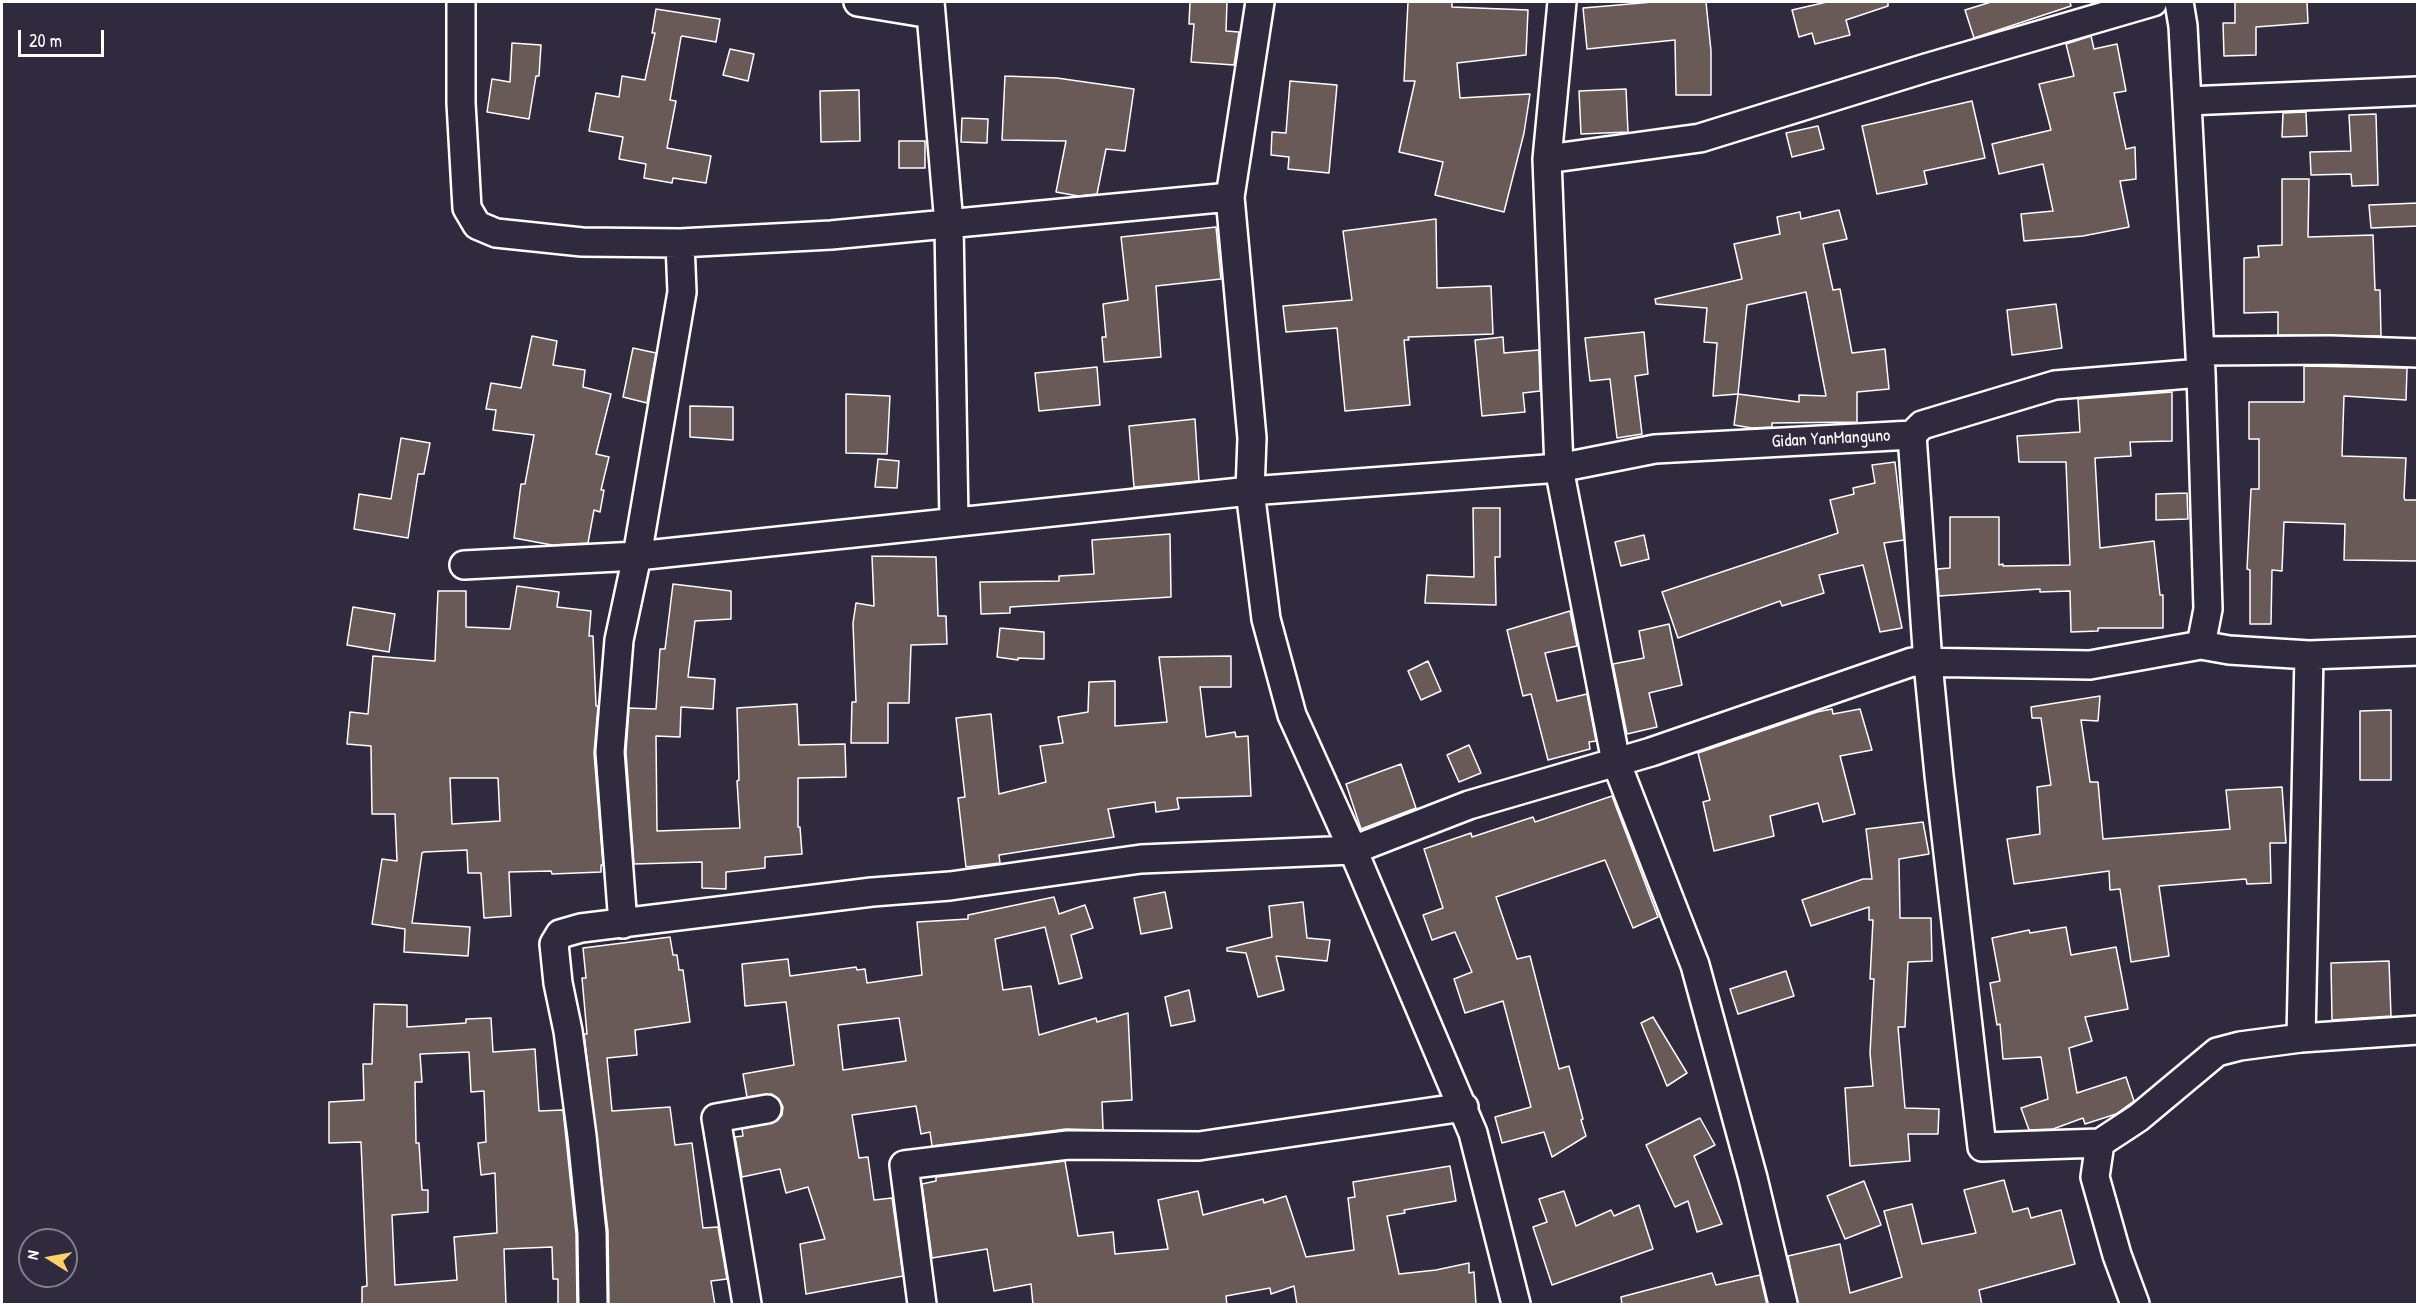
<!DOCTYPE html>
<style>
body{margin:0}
#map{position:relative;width:2419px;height:1306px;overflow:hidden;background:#2f2a3d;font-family:"Patrick Hand",sans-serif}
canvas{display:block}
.frame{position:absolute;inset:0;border:3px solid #fff;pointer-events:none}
.north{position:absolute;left:18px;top:1228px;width:60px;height:60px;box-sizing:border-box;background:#2f2a3d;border:2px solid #827f8b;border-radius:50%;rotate:281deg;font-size:16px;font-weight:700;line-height:24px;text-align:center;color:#fff}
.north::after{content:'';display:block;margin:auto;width:21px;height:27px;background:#ffd166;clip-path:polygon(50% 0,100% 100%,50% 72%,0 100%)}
.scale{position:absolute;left:18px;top:30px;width:86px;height:27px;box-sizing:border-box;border:3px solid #fff;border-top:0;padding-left:8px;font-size:18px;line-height:21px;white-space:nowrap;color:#fff;-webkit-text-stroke:4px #2f2a3d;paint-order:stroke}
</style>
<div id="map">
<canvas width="2419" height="1306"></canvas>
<div class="frame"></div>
<div class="north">N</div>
<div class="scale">20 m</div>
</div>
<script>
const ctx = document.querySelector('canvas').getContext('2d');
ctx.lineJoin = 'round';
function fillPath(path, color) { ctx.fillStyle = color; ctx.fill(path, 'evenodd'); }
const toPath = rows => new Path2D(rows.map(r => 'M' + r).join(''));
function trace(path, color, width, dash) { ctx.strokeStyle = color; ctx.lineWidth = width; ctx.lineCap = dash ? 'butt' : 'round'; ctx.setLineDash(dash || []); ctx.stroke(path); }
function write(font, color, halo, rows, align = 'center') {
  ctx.font = font + ' "Patrick Hand",sans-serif'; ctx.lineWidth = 6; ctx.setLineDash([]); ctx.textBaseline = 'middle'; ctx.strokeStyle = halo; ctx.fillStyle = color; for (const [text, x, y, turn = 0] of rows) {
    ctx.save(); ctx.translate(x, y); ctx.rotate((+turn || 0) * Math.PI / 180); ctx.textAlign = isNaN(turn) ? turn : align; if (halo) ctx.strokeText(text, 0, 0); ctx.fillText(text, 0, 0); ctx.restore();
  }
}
const building = toPath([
 [1190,2,1227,2,1226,31,1239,32,1234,65,1191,62,1194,24,1189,24,1190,2],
 [1408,2,1452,2,1452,7,1528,10,1526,55,1457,63,1460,98,1530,94,1524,133,1504,212,1435,195,1443,162,1399,152,1415,81,1404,81,1408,2],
 [1653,2,1706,2,1711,51,1711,95,1676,95,1675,40,1587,49,1583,8,1653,2],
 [1827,2,1888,2,1888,6,1846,20,1850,35,1815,44,1812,33,1799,37,1792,10,1827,2],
 [1991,2,2070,2,2071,6,1974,38,1965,10,1991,2],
 [2235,2,2307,2,2308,23,2256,27,2256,55,2224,56,2223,23,2235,23,2235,2],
 [656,9,720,19,716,42,682,36,681,37,670,100,676,101,667,148,711,156,706,183,673,178,672,183,644,178,646,164,619,159,623,137,589,131,596,93,619,97,622,76,645,80,655,33,652,33,656,9],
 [2091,36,2094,49,2117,44,2126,91,2114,93,2126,149,2135,147,2136,179,2120,181,2129,227,2083,236,2024,241,2021,214,2053,211,2043,164,1999,174,1992,144,2051,130,2039,84,2074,76,2066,44,2091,36],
 [512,43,541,45,539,76,536,76,529,119,487,112,492,79,510,82,512,43],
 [730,49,754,54,748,81,723,75,730,49],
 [1005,76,1057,78,1134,89,1125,151,1106,149,1097,194,1078,196,1056,192,1066,141,1002,140,1005,76],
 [1290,81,1337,85,1329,173,1288,169,1289,157,1271,155,1272,132,1286,133,1290,81],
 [1626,89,1628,132,1581,134,1579,91,1626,89],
 [859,90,860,141,821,142,820,91,859,90],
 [1972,101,1985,158,1924,171,1927,184,1877,194,1862,126,1972,101],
 [2306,112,2307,136,2282,137,2283,113,2306,112],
 [2376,114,2378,185,2352,186,2351,174,2311,175,2310,152,2351,151,2349,115,2376,114],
 [962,118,988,119,987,143,961,142,962,118],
 [1818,126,1824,149,1792,157,1786,133,1818,126],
 [899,141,925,141,925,168,899,168,899,141],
 [2282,179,2309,179,2308,237,2373,235,2375,290,2380,290,2381,336,2278,335,2278,312,2244,313,2244,258,2259,257,2258,246,2282,245,2282,179],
 [2418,203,2418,226,2371,228,2369,205,2418,203],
 [1839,210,1847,239,1823,244,1833,290,1840,289,1852,353,1885,349,1889,389,1857,392,1857,422,1772,423,1772,427,1752,428,1734,425,1738,394,1713,396,1717,343,1704,342,1707,308,1656,304,1655,299,1742,279,1734,244,1780,234,1777,217,1800,212,1801,219,1839,210],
 [1806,292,1826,396,1799,395,1799,402,1738,394,1747,305,1806,292],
 [1436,219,1437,288,1491,286,1493,334,1408,337,1409,340,1404,340,1410,405,1345,411,1337,328,1286,332,1283,306,1352,300,1343,231,1436,219],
 [1216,227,1221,279,1156,286,1161,357,1104,362,1102,337,1106,337,1103,304,1128,300,1121,237,1216,227],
 [2056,304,2062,348,2012,355,2007,310,2056,304],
 [1644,332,1648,374,1635,376,1642,434,1617,438,1610,379,1590,381,1585,338,1644,332],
 [532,336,557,341,553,365,585,370,583,387,611,394,596,454,609,457,601,490,604,490,600,512,594,510,588,543,552,545,514,538,521,484,525,484,534,435,493,430,496,410,486,409,491,383,521,388,532,336],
 [1503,337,1504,353,1539,350,1540,391,1523,393,1525,412,1482,416,1475,340,1503,337],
 [633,348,656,353,647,403,623,397,633,348],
 [2304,366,2407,368,2406,400,2344,396,2342,456,2406,458,2404,497,2405,500,2418,500,2418,561,2344,560,2345,524,2284,522,2282,571,2272,570,2271,624,2250,624,2250,570,2247,569,2251,489,2259,489,2259,439,2249,439,2249,402,2304,402,2304,366],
 [1097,367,1100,405,1039,411,1035,373,1097,367],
 [2172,392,2172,441,2130,442,2131,456,2095,458,2100,548,2154,541,2160,595,2163,595,2163,628,2098,628,2098,631,2071,632,2070,591,2040,592,2040,589,1939,596,1937,569,1950,568,1950,517,1999,517,1999,565,2003,564,2003,566,2070,565,2066,462,2019,462,2017,436,2080,432,2078,399,2172,392],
 [846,394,890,396,887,454,846,453,846,394],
 [690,406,733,407,733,440,690,437,690,406],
 [1195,419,1199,481,1134,487,1129,426,1195,419],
 [401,438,430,443,424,474,418,474,408,538,354,529,359,494,391,499,401,438],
 [878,459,899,461,897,488,875,487,878,459],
 [1895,462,1904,540,1884,543,1902,628,1880,632,1863,565,1819,575,1824,593,1782,606,1780,601,1678,638,1662,592,1838,533,1830,500,1854,494,1853,488,1875,483,1872,465,1895,462],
 [2187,493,2188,519,2156,520,2156,494,2187,493],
 [1473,508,1500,508,1500,557,1495,557,1496,605,1425,603,1427,575,1474,577,1473,508],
 [1170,534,1171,597,1010,607,1010,613,981,614,980,582,1059,581,1059,576,1094,574,1092,540,1170,534],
 [1644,535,1649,559,1621,566,1615,542,1644,535],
 [872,556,936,557,938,616,946,616,947,644,911,645,909,703,888,703,888,743,851,743,852,702,856,702,853,623,856,603,874,606,872,556],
 [673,584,731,591,731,619,695,621,688,677,715,679,713,709,681,707,680,737,656,736,657,831,740,828,737,781,739,780,737,708,797,704,799,745,845,744,846,777,798,778,798,827,800,827,802,854,765,857,765,868,726,872,726,889,702,888,702,862,634,864,626,752,629,708,656,709,660,649,665,649,673,584],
 [517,586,559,592,557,607,591,611,589,636,593,636,596,706,598,706,594,753,603,865,601,865,601,872,552,874,551,871,509,872,511,916,484,918,481,873,468,873,467,850,424,852,422,853,412,923,470,927,468,956,404,952,405,929,372,924,382,859,397,861,395,814,372,814,371,746,347,744,350,712,368,714,373,656,435,661,438,591,466,591,466,627,510,629,517,586],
 [450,778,498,778,500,821,452,824,450,778],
 [353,607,395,614,389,652,347,645,353,607],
 [1570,611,1577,646,1545,653,1557,701,1587,694,1596,741,1589,742,1590,749,1548,760,1531,694,1523,696,1507,630,1570,611],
 [1669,624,1682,685,1649,693,1657,727,1627,734,1613,664,1644,658,1639,631,1669,624],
 [1000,628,1044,632,1044,659,1018,658,1018,660,997,657,1000,628],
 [1231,656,1231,687,1200,687,1206,737,1235,732,1236,737,1248,736,1251,796,1177,798,1179,809,1156,812,1155,802,1108,809,1114,837,999,855,1000,863,966,867,958,798,965,797,956,718,991,714,999,794,1046,782,1040,746,1063,743,1058,717,1088,712,1089,682,1115,681,1115,726,1167,722,1159,657,1231,656],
 [1428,661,1441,691,1421,700,1408,671,1428,661],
 [2100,696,2098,721,2081,720,2090,782,2098,782,2103,839,2230,829,2226,790,2282,787,2286,843,2270,843,2271,883,2247,884,2246,879,2159,886,2169,956,2131,962,2120,889,2110,890,2109,871,2014,884,2007,839,2040,834,2037,787,2051,785,2041,718,2032,718,2031,707,2100,696],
 [1832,709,1833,714,1860,709,1872,750,1840,756,1855,814,1823,822,1818,803,1770,816,1774,836,1714,851,1703,802,1710,800,1698,753,1817,712,1832,709],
 [2391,710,2391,780,2360,780,2360,711,2391,710],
 [1469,745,1481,773,1459,782,1447,755,1469,745],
 [1401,764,1416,808,1361,829,1346,784,1401,764],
 [1612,796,1658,917,1633,928,1605,860,1496,897,1517,959,1530,956,1559,1069,1569,1066,1583,1119,1581,1120,1586,1136,1552,1157,1544,1132,1502,1143,1495,1117,1531,1107,1503,1001,1465,1013,1454,979,1472,972,1455,932,1432,940,1423,915,1443,908,1424,849,1471,833,1472,837,1533,817,1535,822,1612,796],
 [1923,822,1929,854,1899,859,1900,918,1931,918,1932,961,1908,962,1905,1027,1898,1027,1905,1108,1939,1109,1938,1134,1908,1134,1910,1161,1850,1166,1845,1088,1873,1086,1870,1053,1874,979,1870,979,1873,920,1869,920,1869,907,1811,926,1802,900,1863,879,1872,879,1866,829,1923,822],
 [1165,892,1172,928,1141,934,1134,898,1165,892],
 [1054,897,1059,914,1085,905,1093,928,1071,935,1082,978,1059,984,1045,927,995,939,1003,990,1031,986,1039,1035,1096,1018,1097,1022,1128,1013,1132,1100,1102,1102,1103,1130,1066,1129,932,1146,930,1132,921,1134,916,1106,852,1115,859,1158,868,1157,874,1200,892,1198,903,1276,806,1294,800,1244,825,1239,808,1187,786,1193,780,1169,742,1177,735,1137,743,1136,742,1129,777,1121,782,1115,783,1107,779,1099,772,1094,747,1097,743,1074,794,1065,786,1002,745,1006,742,964,788,959,790,976,856,967,857,970,865,969,867,983,922,975,917,922,968,919,968,915,1054,897],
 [899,1018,906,1061,843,1070,838,1025,899,1018],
 [1303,902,1307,938,1330,940,1327,961,1276,956,1284,990,1258,997,1246,953,1227,951,1227,948,1272,937,1269,906,1303,902],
 [2066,927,2071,955,2116,947,2128,1009,2085,1017,2092,1041,2069,1048,2077,1093,2126,1077,2134,1101,2116,1114,2085,1124,2083,1118,2053,1129,2029,1130,2021,1108,2048,1099,2041,1057,2003,1059,2000,1024,1997,1025,1990,983,2000,981,1992,938,2029,930,2030,933,2066,927],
 [670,937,673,955,677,955,679,970,683,970,690,1022,635,1030,637,1055,607,1058,612,1111,670,1107,675,1145,692,1143,703,1228,718,1227,727,1279,711,1281,715,1305,609,1305,608,1231,584,1034,587,1034,582,978,586,978,583,948,670,937],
 [2389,961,2391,1016,2332,1020,2331,963,2389,961],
 [1786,971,1794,996,1738,1014,1730,989,1786,971],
 [1189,990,1195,1021,1171,1026,1165,997,1189,990],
 [374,1004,407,1005,407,1027,466,1023,466,1019,491,1018,493,1052,535,1049,539,1111,563,1110,576,1234,577,1305,558,1305,558,1279,553,1279,552,1247,504,1249,506,1305,362,1305,362,1287,367,1286,361,1142,329,1143,329,1102,364,1100,363,1064,372,1064,374,1004],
 [469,1052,471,1092,484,1091,486,1142,478,1143,481,1175,495,1173,497,1233,454,1237,457,1280,395,1285,392,1215,428,1212,428,1190,422,1190,419,1143,416,1143,415,1082,422,1082,420,1054,469,1052],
 [1653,1017,1687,1073,1667,1086,1641,1023,1653,1017],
 [1700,1118,1715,1145,1694,1156,1722,1224,1697,1232,1688,1201,1675,1207,1646,1145,1700,1118],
 [1065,1161,1078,1236,1113,1232,1115,1254,1168,1249,1158,1200,1198,1191,1203,1215,1263,1199,1264,1203,1286,1196,1306,1257,1354,1250,1348,1198,1355,1197,1353,1182,1450,1166,1456,1201,1404,1210,1405,1213,1387,1216,1399,1274,1436,1270,1469,1263,1469,1273,1474,1272,1476,1305,1297,1305,1294,1286,1271,1294,1270,1288,1226,1296,1227,1305,1033,1305,1031,1284,994,1291,987,1249,932,1258,922,1184,936,1181,936,1177,1065,1161],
 [2004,1180,2013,1212,2028,1208,2031,1218,2061,1210,2075,1264,1979,1290,1982,1305,1798,1305,1788,1256,1840,1244,1850,1293,1902,1277,1884,1211,1912,1204,1922,1244,1976,1233,1964,1190,2004,1180],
 [1864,1181,1881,1225,1845,1239,1827,1196,1864,1181],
 [1564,1191,1576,1226,1611,1210,1614,1216,1639,1205,1653,1249,1552,1285,1533,1227,1547,1222,1539,1199,1564,1191],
 [1712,1273,1716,1285,1760,1275,1767,1305,1622,1305,1621,1297,1712,1273]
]);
fillPath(building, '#695a57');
trace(building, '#fff', 1.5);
const minor = toPath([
 [461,2,461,103,467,208,477,225,496,233,582,242,680,243],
 [858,2,931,14],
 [930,2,949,224,954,522],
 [1260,2,1230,197,1252,438,1250,491,1266,619,1292,715,1353,850,1473,1133,1516,1304],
 [1562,2,1547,159,1559,468,1616,762,1695,965,1753,1178,1783,1304],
 [2179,2,2183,26,2201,373,2208,609,2201,645,2229,650,2309,655,2418,651],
 [2188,101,2418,91],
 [1547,159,1700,138,1926,68,2153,2],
 [2201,351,2330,350,2418,353],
 [1912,435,1922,425,2055,385,2201,373],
 [464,565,637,556,1250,491,1559,468,1655,449,1912,435,1928,663,1939,775,1982,1147,2100,1143],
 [623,924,610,752,619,640,637,556,682,292,680,243,831,235,1230,197],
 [2301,1038,2309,655],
 [593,1304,592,1233,582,1136,568,1031,558,983,554,944,560,934,581,928,872,892,950,886,1141,859,1353,850,1469,805,1651,752,1912,662,2090,665,2201,645],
 [747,1304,716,1118,767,1109],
 [922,1304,904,1165,1068,1145,1199,1146,1464,1107],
 [2135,1304,2117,1255,2095,1177,2100,1143,2138,1118,2217,1052,2240,1046,2301,1038,2418,1030]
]);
trace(minor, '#fff', 32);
trace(minor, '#2f2a3d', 27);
write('18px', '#fff', '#2f2a3d', [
 ["Gidan YanManguno",1831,439,-3]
]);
</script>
